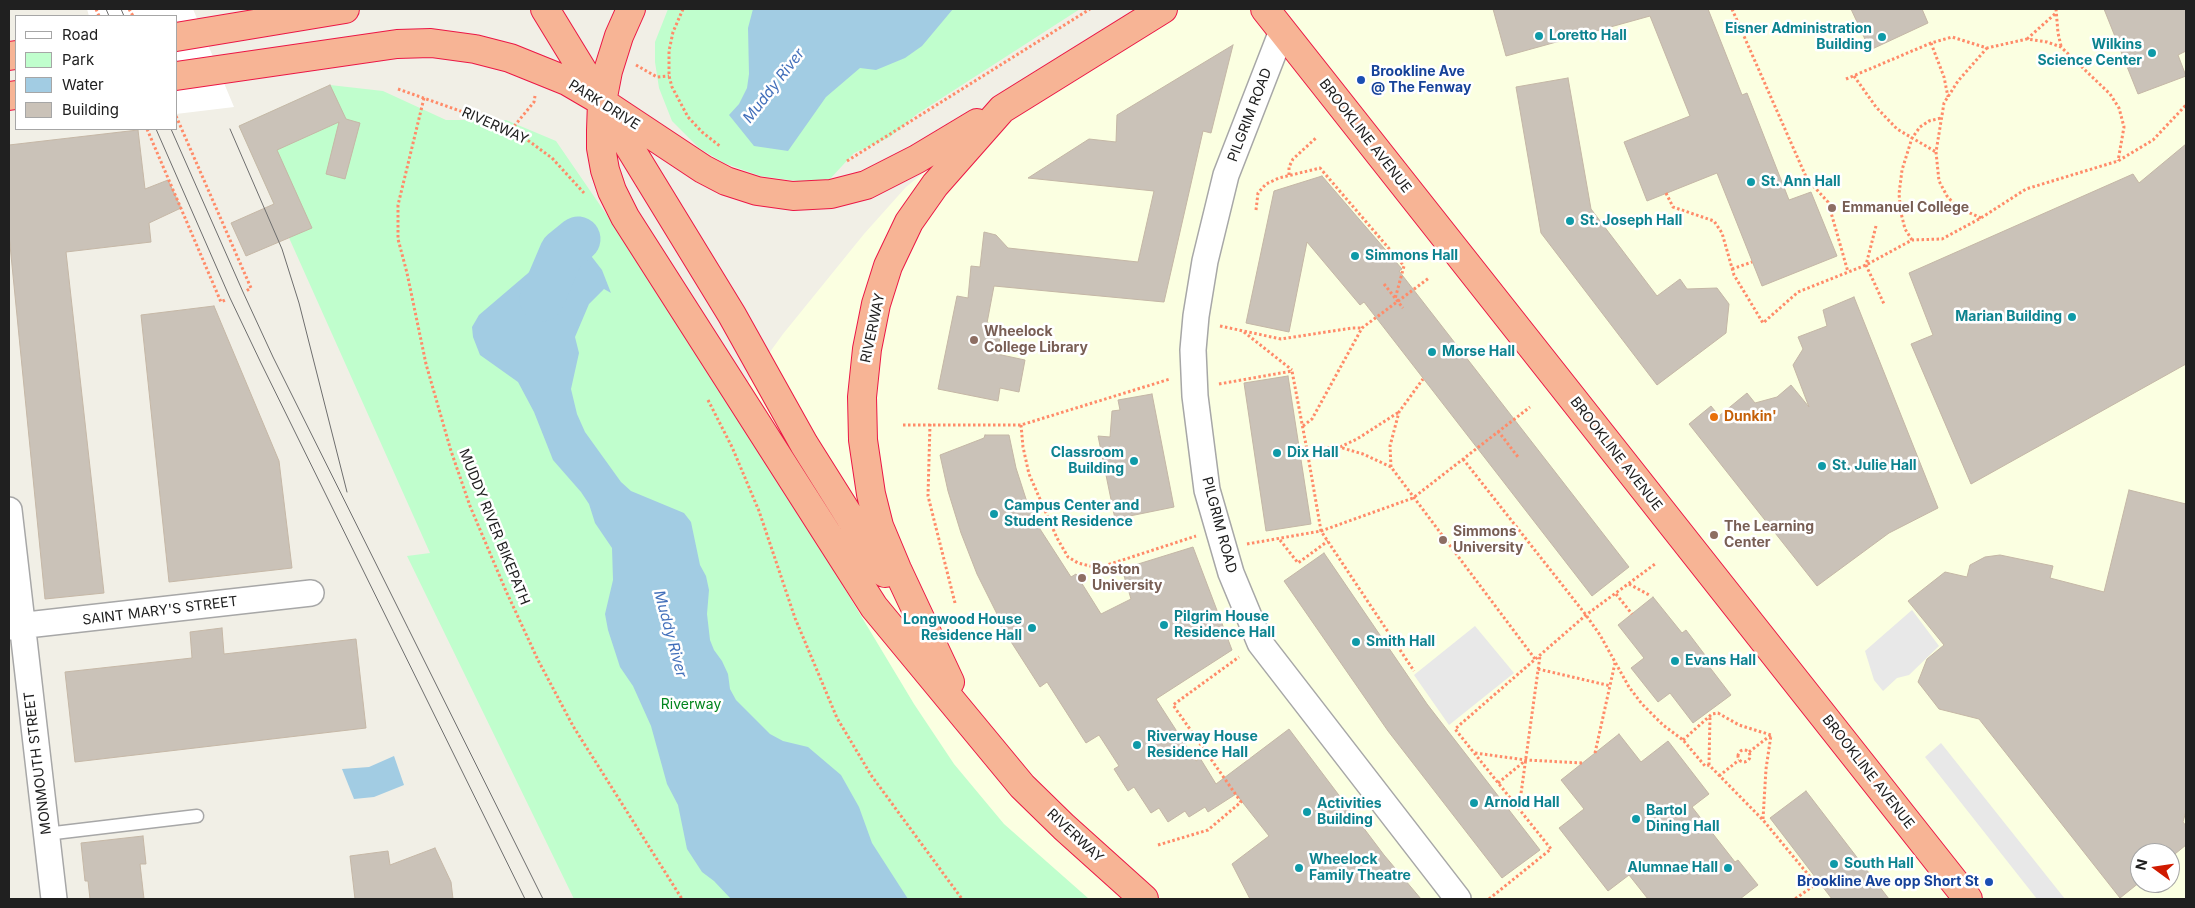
<!DOCTYPE html>
<style>
body{margin:0}
#map{position:relative;width:2195px;height:908px;overflow:hidden;background:#f1efe6;font-family:Inter,sans-serif}
canvas{display:block}
.frame{position:absolute;inset:0;border:10px solid #202020;pointer-events:none}
.legend{position:absolute;left:15px;top:15px;width:162px;height:115px;box-sizing:border-box;background:#fff;border:1px solid #a6a6a6;margin:0;padding:6px 9px;list-style:none;font-size:15px;color:#202020}
.legend li{display:flex;align-items:center;gap:10px;height:25px}
.legend b{width:25px;border:1px solid #a6a6a6}
.north{position:absolute;left:2130px;top:843px;width:50px;height:50px;box-sizing:border-box;background:#fff;border:1px solid #a6a6a6;border-radius:50%;rotate:284deg;font-size:14px;font-weight:700;line-height:20px;text-align:center;color:#202020}
.north::after{content:'';display:block;margin:auto;width:18px;height:22px;background:#d01a00;clip-path:polygon(50% 0,100% 100%,50% 72%,0 100%)}
</style>
<div id="map">
<canvas width="2195" height="908"></canvas>
<div class="frame"></div>
<ul class="legend">
<li><b style="height:6px;background:#fff"></b>Road</li>
<li><b style="height:14px;background:#c0fecd"></b>Park</li>
<li><b style="height:14px;background:#a2cce3"></b>Water</li>
<li><b style="height:14px;background:#cac2b8"></b>Building</li>
</ul>
<div class="north">N</div>
</div>
<script>
const ctx = document.querySelector('canvas').getContext('2d');
ctx.lineJoin = 'round';
function fillPath(path, color) { ctx.fillStyle = color; ctx.fill(path, 'evenodd'); }
const toPath = rows => new Path2D(rows.map(r => 'M' + r).join(''));
function trace(path, color, width, dash) { ctx.strokeStyle = color; ctx.lineWidth = width; ctx.lineCap = dash ? 'butt' : 'round'; ctx.setLineDash(dash || []); ctx.stroke(path); }
function write(font, color, halo, rows, align = 'center') {
  ctx.font = font + ' Inter,sans-serif'; ctx.lineWidth = 5; ctx.setLineDash([]); ctx.textBaseline = 'middle'; ctx.strokeStyle = halo; ctx.fillStyle = color; for (const [text, x, y, turn = 0] of rows) {
    ctx.save(); ctx.translate(x, y); ctx.rotate((+turn || 0) * Math.PI / 180); ctx.textAlign = isNaN(turn) ? turn : align; if (halo) ctx.strokeText(text, 0, 0); ctx.fillText(text, 0, 0); ctx.restore();
  }
}
fillPath(toPath([
 [1163,9,2186,9,2186,899,853,899,704,443,783,334,864,234,906,187,1002,109],
 [2140,853,2170,853,2170,883,2140,883]
]), '#fbffe1');
fillPath(toPath([
 [668,9,1080,9,917,114,890,137,854,153,830,179,804,182,760,176,724,163,699,148,672,121,659,88,655,62,655,42],
 [330,85,383,91,446,120,506,120,556,141,637,259,828,561,914,704,954,764,1004,824,1089,899,574,899,407,556,430,553,239,126]
]), '#c0fecd');
fillPath(toPath([
 [1912,610,1939,646,1909,675,1897,678,1883,691,1874,680,1865,651],
 [1475,626,1514,673,1449,725,1414,675],
 [1941,743,2065,899,2037,899,1925,757]
]), '#e8e8e8');
fillPath(toPath([
 [753,9,953,9,922,46,905,58,876,70,860,68,826,97,788,151,754,146,729,115,739,104,747,88,749,74,748,28],
 [561,245,585,248,602,270,611,293,604,289,589,304,575,337,579,353,571,389,577,414,585,432,621,482,631,491,684,513,691,522,700,565,706,576,709,590,707,614,710,640,714,650,722,661,728,674,730,689,736,700,770,734,783,741,808,747,841,775,859,807,872,843,908,899,731,899,714,881,702,872,687,849,678,805,667,784,651,726,633,686,620,667,608,630,605,614,613,580,612,548,595,523,589,504,581,492,553,460,534,412,518,382,480,355,473,337,472,327,479,315],
 [394,756,404,785,374,797,354,799,342,769,369,767]
]), '#a2cce3');
fillPath(toPath([
 [87,9,193,9,234,107,176,114,176,16,89,16]
]), '#fff');
trace(toPath([
 [542,299,562,252,578,239]
]), '#a2cce3', 45);
const building = toPath([
 [1493,9,1708,9,1742,95,1747,93,1789,200,1811,192,1837,256,1762,286,1717,173,1647,201,1624,142,1690,116,1650,16,1506,56,1493,9],
 [1851,9,1922,9,1928,23,1870,50,1851,9],
 [2104,9,2186,9,2186,51,2178,55,2186,76,2138,94,2104,9],
 [1233,45,1211,133,1203,131,1164,302,994,286,987,323,1002,326,997,354,1025,360,1019,392,1000,388,998,401,938,389,957,296,968,298,971,266,980,267,984,232,996,235,1008,248,1138,262,1154,191,1028,178,1089,139,1116,142,1117,115,1233,45],
 [1568,78,1591,209,1657,296,1680,279,1687,289,1717,288,1729,304,1726,333,1657,385,1541,233,1516,87,1568,78],
 [330,85,346,119,360,123,345,179,326,174,339,122,277,150,312,228,246,256,231,223,274,204,239,126,330,85],
 [138,130,145,189,168,180,181,208,149,223,151,242,66,252,104,593,45,599,9,235,9,145,138,130],
 [2186,144,2186,364,1971,484,1911,344,1933,335,1909,273,2133,174,2139,183,2186,144],
 [1322,176,1402,269,1399,271,1629,567,1592,596,1364,302,1360,305,1307,242,1289,332,1246,323,1274,191,1322,176],
 [1854,297,1938,508,1889,533,1817,586,1689,424,1711,406,1719,416,1747,393,1755,403,1777,397,1791,385,1809,407,1793,365,1803,349,1798,337,1827,326,1823,310,1854,297],
 [214,306,279,461,292,568,169,582,141,315,214,306],
 [1288,376,1311,524,1266,531,1244,383,1288,376],
 [1152,394,1174,507,1115,519,1098,436,1110,437,1112,411,1120,410,1118,400,1152,394],
 [985,435,1009,435,1016,468,1026,499,1040,529,1071,577,1076,574,1101,614,1131,599,1122,569,1193,547,1232,650,1156,699,1196,761,1200,758,1216,784,1289,729,1384,855,1421,899,1250,899,1232,864,1269,836,1236,794,1208,812,1205,807,1189,817,1185,811,1168,822,1159,808,1151,813,1134,787,1128,791,1114,769,1119,766,1099,735,1086,743,1047,682,1040,687,999,623,1001,622,977,574,961,533,948,491,940,455,984,438,985,435],
 [2129,490,2186,504,2186,811,2183,822,2186,826,2186,845,2170,858,2170,853,2140,853,2140,882,2120,898,1979,719,1939,709,1918,682,1927,659,1944,645,1908,601,1945,572,1967,577,1970,565,1985,557,2000,555,2053,566,2050,578,2104,592,2129,490],
 [1324,553,1427,704,1540,850,1502,878,1388,731,1284,581,1324,553],
 [1653,597,1682,633,1686,630,1711,663,1708,665,1731,695,1693,723,1670,693,1658,702,1631,668,1644,658,1618,625,1653,597],
 [222,628,224,654,356,639,366,728,75,762,65,672,192,658,190,632,222,628],
 [1619,734,1641,762,1668,741,1709,794,1692,807,1735,862,1738,860,1758,885,1740,899,1648,899,1629,875,1608,891,1559,828,1584,809,1561,780,1619,734],
 [1806,791,1889,899,1832,899,1770,818,1806,791],
 [143,836,146,864,140,864,144,899,90,899,88,881,85,881,81,843,143,836],
 [435,848,451,882,453,899,355,899,350,856,388,851,390,865,435,848]
]);
fillPath(building, '#cac2b8');
trace(building, '#c5b7a6', 1);
const service = toPath([
 [46,834,197,816]
]);
const minor = toPath([
 [1282,31,1226,175,1205,261,1196,316,1193,350,1195,396,1207,490,1231,573,1260,643,1458,899],
 [9,510,54,899],
 [9,627,311,593]
]);
const trunk = toPath([
 [545,9,732,315,804,444,885,573],
 [631,9,619,36,608,71,602,102,601,130,601,148,605,170,612,191,625,217,874,607,1022,786,1064,827,1144,899],
 [1265,9,1968,899],
 [176,37,345,9],
 [9,56,16,55],
 [176,76,397,44,431,43,475,49,510,58,567,81,596,98,703,169,726,181,757,191,793,196,831,194,866,185,917,159,977,123],
 [9,96,16,95],
 [950,682,897,569,879,526,871,494,863,440,862,397,867,349,876,304,888,266,909,222,935,185,1002,109,1163,9]
]);
trace(service, '#a7a7a7', 15);
trace(minor, '#a7a7a7', 28);
trace(trunk, '#eb1745', 30);
trace(toPath([
 [96,9,99,16],
 [129,9,133,16],
 [683,9,673,32,669,51,669,76,672,87,688,117,702,132,721,147],
 [1732,9,1807,179,1828,202,1848,272],
 [2056,9,2058,33,2061,46],
 [2027,39,2056,13],
 [1931,43,1944,77,1948,97],
 [636,65,657,77,669,76],
 [1854,76,1876,107,1897,129,1936,152],
 [1846,79,1931,43,1952,37,1987,48,2027,39,2047,42,2061,47,2110,94,2119,108,2124,127,2118,161],
 [398,89,497,124,526,139,552,158,584,193],
 [424,98,398,205,398,239,407,273,426,364,451,451,470,506,506,591,538,660,573,726,682,899],
 [176,116,251,288,246,291],
 [147,129,221,302,225,300],
 [511,130,534,102,535,96],
 [847,161,1090,9],
 [1289,175,1289,167,1293,159,1317,137],
 [1666,193,1673,207,1714,221,1722,233,1734,275,1763,323,1798,292,1866,265,1912,240,1942,239,1981,218,2026,189,2118,161,2153,140,2186,105],
 [1256,210,1258,193,1266,184,1279,178,1320,168,1404,266,1395,299],
 [1981,218,1957,207,1947,196,1939,181,1936,152,1944,103,1958,81,1987,48],
 [1876,226,1866,265,1884,304],
 [1912,240,1905,229,1901,213,1899,194,1902,170,1912,138,1920,127,1929,121,1941,118],
 [1732,269,1752,262],
 [1384,284,1403,308],
 [1220,326,1281,339,1352,328,1362,328],
 [1244,332,1292,370],
 [1219,384,1292,371,1307,450,1339,447,1363,454,1391,467,1535,659],
 [708,400,732,447,759,511,795,618,837,718,871,775,962,899],
 [930,424,928,496,955,603],
 [903,425,1021,425,1170,379],
 [1021,425,1023,447,1029,474,1057,538,1068,557,1078,563,1098,568,1196,536],
 [1303,426,1312,419,1362,328,1429,278],
 [1498,431,1518,457],
 [1340,447,1357,439,1399,412],
 [1307,450,1321,531,1414,671],
 [1463,459,1586,615,1600,635,1629,687,1642,704,1663,725,1683,740,1705,766,1709,765,1763,820,1816,884,1795,899],
 [1391,467,1390,446,1399,412,1423,379],
 [1280,540,1298,563,1328,541],
 [1247,544,1321,531,1413,498,1530,407],
 [1629,584,1651,596],
 [1616,594,1632,614],
 [1538,669,1611,686],
 [1683,740,1712,714,1718,713,1739,725,1771,735],
 '1738 756a6 6 0 1 1 12 0a6 6 0 1 1-12 0Z',
 [1749,752,1771,735],
 [1475,753,1526,760,1583,763],
 [1595,753,1615,663],
 [1709,765,1710,716],
 [1719,776,1739,760],
 [1498,783,1526,760],
 [1519,808,1540,656],
 [1763,819,1766,769,1771,735],
 [1158,845,1208,830,1241,802,1173,705,1239,657],
 [1489,899,1551,849,1455,729,1586,615,1655,564]
]), '#ff8b69', 3, [2.5, 2.5]);
trace(service, '#fff', 12);
trace(minor, '#fff', 25);
trace(trunk, '#f7b495', 28);
trace(toPath([
 [106,9,109,16],
 [121,9,124,16],
 [156,129,230,298,261,363,525,899],
 [171,129,243,292,273,357,543,899],
 [230,129,282,249,299,303,347,492]
]), '#6e6e6e', 1);
for (const [x, y, r, color] of [
 [1539,36,5,"#0f9aa8"],
 [1882,37,5,"#0f9aa8"],
 [2152,53,5,"#0f9aa8"],
 [1361,80,5,"#1a4fb4"],
 [1751,182,5,"#0f9aa8"],
 [1832,208,5,"#8d6e63"],
 [1570,221,5,"#0f9aa8"],
 [1355,256,5,"#0f9aa8"],
 [2072,317,5,"#0f9aa8"],
 [974,340,5,"#8d6e63"],
 [1432,352,5,"#0f9aa8"],
 [1714,417,5,"#e8710a"],
 [1277,453,5,"#0f9aa8"],
 [1134,461,5,"#0f9aa8"],
 [1822,466,5,"#0f9aa8"],
 [994,514,5,"#0f9aa8"],
 [1714,535,5,"#8d6e63"],
 [1443,540,5,"#8d6e63"],
 [1082,578,5,"#8d6e63"],
 [1164,625,5,"#0f9aa8"],
 [1032,628,5,"#0f9aa8"],
 [1356,642,5,"#0f9aa8"],
 [1675,661,5,"#0f9aa8"],
 [1137,745,5,"#0f9aa8"],
 [1474,803,5,"#0f9aa8"],
 [1307,812,5,"#0f9aa8"],
 [1636,819,5,"#0f9aa8"],
 [1834,864,5,"#0f9aa8"],
 [1299,868,5,"#0f9aa8"],
 [1728,868,5,"#0f9aa8"],
 [1989,882,5,"#1a4fb4"]
]) { const dot = new Path2D(); dot.arc(x, y, r, 0, 2 * Math.PI); ctx.fillStyle = color; ctx.fill(dot); trace(dot, '#fff', 2); }
write('bold 14px', '#0d838f', '#fff', [
 ["Eisner Administration",1872,29,"right"],
 ["Building",1872,45,"right"],
 ["Loretto Hall",1549,36],
 ["Wilkins",2142,45,"right"],
 ["Science Center",2142,61,"right"],
 ["St. Ann Hall",1761,182],
 ["St. Joseph Hall",1580,221],
 ["Simmons Hall",1365,256],
 ["Marian Building",2062,317,"right"],
 ["Morse Hall",1442,352],
 ["Classroom",1124,453,"right"],
 ["Building",1124,469,"right"],
 ["Dix Hall",1287,453],
 ["St. Julie Hall",1832,466],
 ["Campus Center and",1004,506],
 ["Student Residence",1004,522],
 ["Pilgrim House",1174,617],
 ["Residence Hall",1174,633],
 ["Longwood House",1022,620,"right"],
 ["Residence Hall",1022,636,"right"],
 ["Smith Hall",1366,642],
 ["Evans Hall",1685,661],
 ["Riverway House",1147,737],
 ["Residence Hall",1147,753],
 ["Arnold Hall",1484,803],
 ["Activities",1317,804],
 ["Building",1317,820],
 ["Bartol",1646,811],
 ["Dining Hall",1646,827],
 ["Wheelock",1309,860],
 ["Family Theatre",1309,876],
 ["South Hall",1844,864],
 ["Alumnae Hall",1718,868,"right"]
], 'left');
write('bold 14px', '#164399', '#fff', [
 ["Brookline Ave",1371,72],
 ["@ The Fenway",1371,88],
 ["Brookline Ave opp Short St",1979,882,"right"]
], 'left');
write('14px', '#202020', '#fff', [
 ["PARK DRIVE",604,105,32],
 ["PILGRIM ROAD",1250,115,-69],
 ["RIVERWAY",495,126,24],
 ["BROOKLINE AVENUE",1365,136,52],
 ["RIVERWAY",873,328,-78],
 ["BROOKLINE AVENUE",1616,454,52],
 ["PILGRIM ROAD",1219,525,75],
 ["MUDDY RIVER BIKEPATH",494,527,68],
 ["SAINT MARY'S STREET",160,611,-7],
 ["MONMOUTH STREET",38,763,-97],
 ["BROOKLINE AVENUE",1868,772,52],
 ["RIVERWAY",1075,836,43]
]);
write('bold 14px', '#785e54', '#fff', [
 ["Emmanuel College",1842,208],
 ["Wheelock",984,332],
 ["College Library",984,348],
 ["The Learning",1724,527],
 ["Center",1724,543],
 ["Simmons",1453,532],
 ["University",1453,548],
 ["Boston",1092,570],
 ["University",1092,586]
], 'left');
write('bold 14px', '#c56008', '#fff', [
 ["Dunkin'",1724,417]
], 'left');
write('14px', '#02851d', '#fff', [
 ["Riverway",691,705]
]);
write('italic 15px', '#426fba', '#fff', [
 ["Muddy River",774,86,-52],
 ["Muddy River",670,634,75]
]);
</script>
